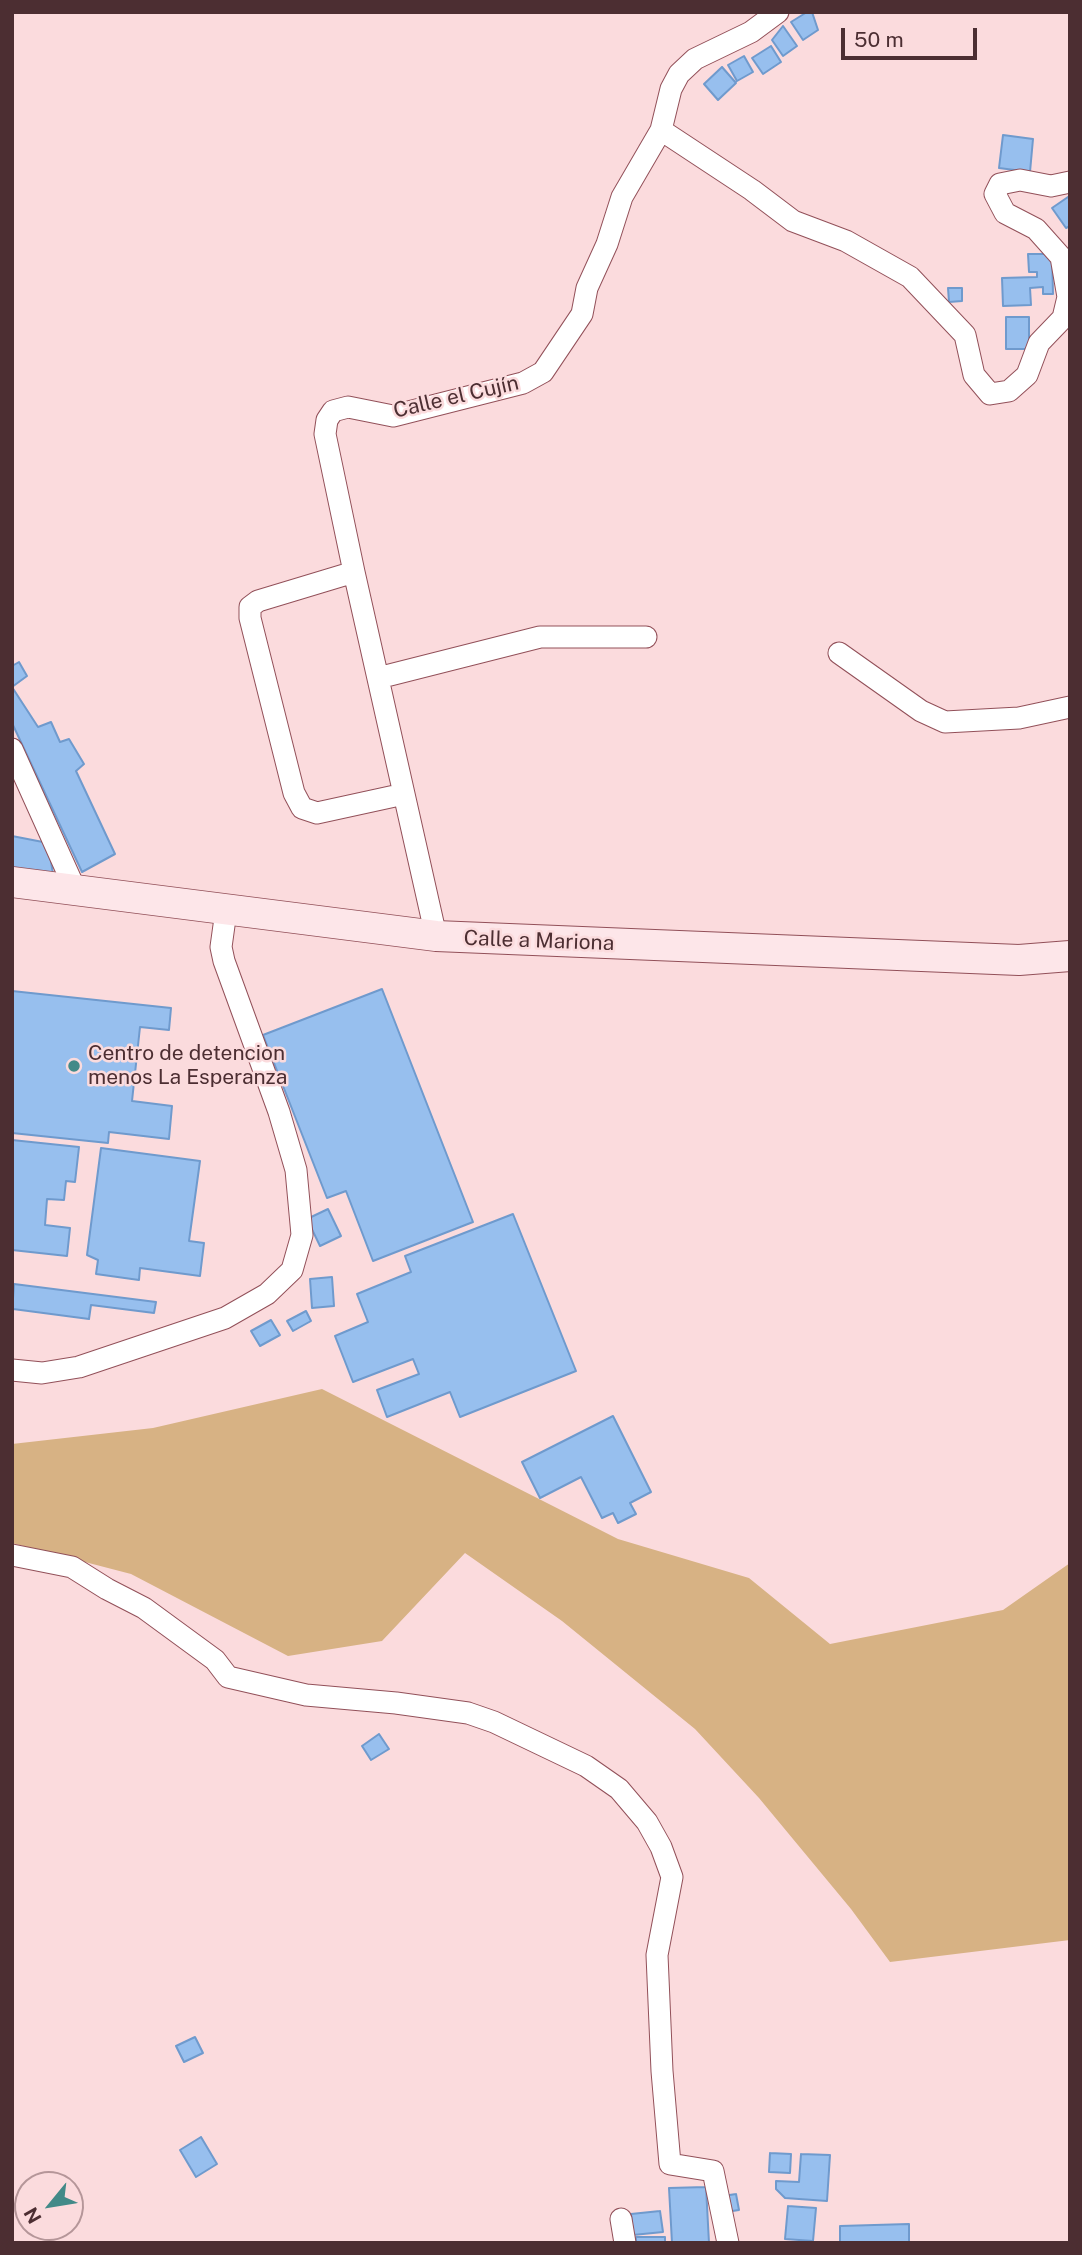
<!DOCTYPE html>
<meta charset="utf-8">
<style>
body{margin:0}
#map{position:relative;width:1082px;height:2255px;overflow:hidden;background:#fbdbdd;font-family:"Public Sans",sans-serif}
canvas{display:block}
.frame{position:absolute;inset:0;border:14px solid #4c2e32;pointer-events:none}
.north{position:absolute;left:14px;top:2171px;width:70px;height:70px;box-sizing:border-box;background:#fbdbdd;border:2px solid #b59699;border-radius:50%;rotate:240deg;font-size:19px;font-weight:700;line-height:28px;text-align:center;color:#4c2e32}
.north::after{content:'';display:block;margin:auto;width:24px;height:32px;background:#428a88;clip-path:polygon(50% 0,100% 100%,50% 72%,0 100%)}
.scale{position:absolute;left:841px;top:28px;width:136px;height:32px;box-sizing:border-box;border:4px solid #4c2e32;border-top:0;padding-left:9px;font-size:21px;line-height:24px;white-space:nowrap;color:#4c2e32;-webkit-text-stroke:5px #fbdbdd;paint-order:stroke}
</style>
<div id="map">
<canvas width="1082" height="2255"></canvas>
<div class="frame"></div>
<div class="north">N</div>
<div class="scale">50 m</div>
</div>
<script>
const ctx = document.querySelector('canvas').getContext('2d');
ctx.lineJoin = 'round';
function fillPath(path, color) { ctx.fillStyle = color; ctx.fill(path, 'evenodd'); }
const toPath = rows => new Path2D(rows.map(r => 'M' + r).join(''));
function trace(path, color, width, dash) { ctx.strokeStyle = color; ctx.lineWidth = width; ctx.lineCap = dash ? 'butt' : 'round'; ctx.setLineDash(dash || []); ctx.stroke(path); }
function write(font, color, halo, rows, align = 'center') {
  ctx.font = font + ' "Public Sans",sans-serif'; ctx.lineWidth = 5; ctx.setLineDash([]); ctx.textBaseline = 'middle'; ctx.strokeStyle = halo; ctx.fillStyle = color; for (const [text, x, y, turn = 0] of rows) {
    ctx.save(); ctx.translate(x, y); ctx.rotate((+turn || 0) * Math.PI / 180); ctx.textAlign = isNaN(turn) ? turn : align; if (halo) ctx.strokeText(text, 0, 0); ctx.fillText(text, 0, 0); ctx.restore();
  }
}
fillPath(toPath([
 [322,1389,618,1539,749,1578,830,1644,1003,1610,1070,1563,1070,1940,890,1962,851,1909,759,1798,695,1729,562,1621,465,1553,382,1641,288,1656,131,1574,12,1543,12,1444,153,1428]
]), '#d7b284');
const building = toPath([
 [807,12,812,12,818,30,803,40,791,22,807,12],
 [783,26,797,46,783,56,772,40,783,26],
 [771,46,781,62,763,74,752,58,771,46],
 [744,56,753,72,737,81,728,65,744,56],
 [722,67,736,83,718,100,704,84,722,67],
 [1003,135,1033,139,1030,172,999,168,1003,135],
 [1068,197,1070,200,1070,226,1066,228,1052,208,1068,197],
 [1028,254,1052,254,1053,294,1043,294,1043,287,1030,288,1031,305,1003,306,1002,278,1037,277,1037,272,1029,272,1028,254],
 [948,288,962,288,962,301,949,302,948,288],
 [1006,317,1029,317,1029,349,1006,349,1006,317],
 [19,662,27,676,12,687,12,666,19,662],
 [12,687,38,727,51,722,60,742,69,739,84,764,76,771,115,854,82,872,12,723,12,687],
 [12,836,48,843,53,874,12,870,12,836],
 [382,989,473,1222,373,1261,346,1191,327,1198,263,1035,382,989],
 [12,991,171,1008,169,1030,140,1027,132,1101,172,1106,169,1139,109,1132,108,1143,12,1133,12,991],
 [12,1140,79,1147,75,1182,66,1181,64,1200,47,1199,45,1225,70,1228,67,1256,12,1250,12,1140],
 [101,1148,200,1161,189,1241,204,1243,200,1276,140,1268,139,1280,96,1274,98,1260,87,1255,101,1148],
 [328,1209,341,1236,320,1246,307,1219,328,1209],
 [513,1214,576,1371,460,1417,450,1392,387,1417,377,1390,419,1374,413,1359,353,1382,335,1336,368,1322,357,1294,411,1272,405,1256,513,1214],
 [332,1277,334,1306,312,1308,310,1279,332,1277],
 [14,1284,156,1302,154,1313,91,1305,89,1319,13,1309,12,1313,14,1284],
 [306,1311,311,1321,293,1331,287,1321,306,1311],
 [271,1320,280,1335,260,1346,251,1331,271,1320],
 [613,1416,651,1492,630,1503,636,1514,618,1523,613,1513,602,1518,581,1477,540,1498,522,1462,613,1416],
 [379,1734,389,1749,371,1760,362,1746,379,1734],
 [195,2037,203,2053,184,2062,176,2046,195,2037],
 [201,2137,217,2164,196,2177,180,2150,201,2137],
 [770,2153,791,2154,790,2173,769,2172,770,2153],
 [801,2154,830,2155,827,2201,785,2198,776,2189,776,2181,799,2182,801,2154],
 [706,2187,709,2243,672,2243,669,2188,706,2187],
 [736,2194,739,2210,726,2212,723,2196,736,2194],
 [788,2206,816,2208,813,2241,785,2239,788,2206],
 [660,2211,663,2232,633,2235,631,2214,660,2211],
 [909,2224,909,2243,840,2243,840,2226,909,2224],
 [636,2237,665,2237,665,2243,636,2243,636,2237]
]);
fillPath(building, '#97bfee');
trace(building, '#6f9acd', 2);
const minor = toPath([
 [661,130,752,190,793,221,846,241,910,277,965,335,974,375,990,394,1009,391,1027,375,1039,343,1063,318,1068,297,1061,257,1036,229,1005,213,995,194,1000,184,1020,180,1051,186,1070,182],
 [354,572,258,601,250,607,250,618,294,793,302,808,317,813,404,794],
 [839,653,921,711,945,722,1019,718,1070,707],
 [378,678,540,637,646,637],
 [12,749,75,889],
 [436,936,354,572,325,434,327,420,333,411,348,407,393,416,523,383,543,372,582,314,587,288,607,244,622,197,661,130,671,89,679,74,695,59,751,32,778,12],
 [12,1370,42,1373,79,1367,225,1318,267,1294,292,1270,302,1235,296,1170,279,1112,224,961,221,947,226,911],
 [12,1555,72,1567,107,1589,144,1608,215,1660,228,1677,306,1695,396,1703,468,1713,494,1722,586,1766,619,1789,647,1822,661,1847,672,1877,657,1955,662,2071,670,2164,713,2171,728,2243],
 [621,2219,625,2243]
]);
const secondary = toPath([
 [12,882,436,936,1019,960,1070,956]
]);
trace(minor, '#925059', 23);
trace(secondary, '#925059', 32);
trace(minor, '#fff', 21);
trace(secondary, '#fde6e9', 30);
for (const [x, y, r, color] of [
 [74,1066,7,"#428a88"]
]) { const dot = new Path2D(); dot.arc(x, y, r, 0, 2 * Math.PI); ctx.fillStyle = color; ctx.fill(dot); trace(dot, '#fbdbdd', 2.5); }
write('21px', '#4c2e32', '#fbdbdd', [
 ["Calle el Cujín",456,397,-13],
 ["Calle a Mariona",539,941,2]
]);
write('21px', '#4c2e32', '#fbdbdd', [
 ["Centro de detencion",88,1054],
 ["menos La Esperanza",88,1078]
], 'left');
</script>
